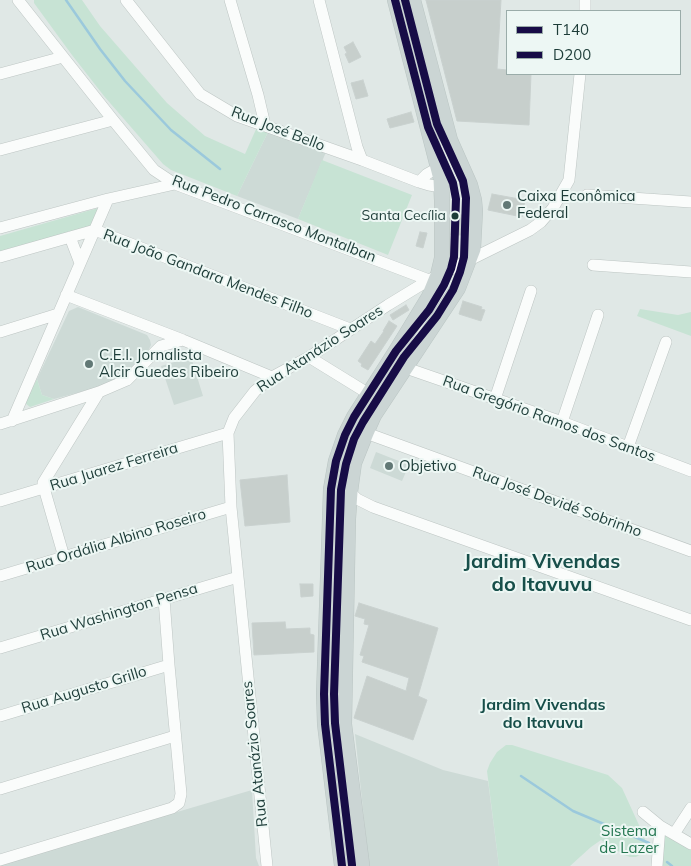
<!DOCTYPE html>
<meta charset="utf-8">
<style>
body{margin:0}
#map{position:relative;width:691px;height:866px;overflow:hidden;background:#e0e8e6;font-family:Mulish,sans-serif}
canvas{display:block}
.legend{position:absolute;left:506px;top:10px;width:175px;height:65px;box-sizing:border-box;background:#edf7f4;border:1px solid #9aaca9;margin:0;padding:6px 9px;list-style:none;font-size:15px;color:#1d3c38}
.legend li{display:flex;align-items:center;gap:10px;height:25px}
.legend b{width:25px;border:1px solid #9aaca9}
</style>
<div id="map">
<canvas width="691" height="866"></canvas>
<ul class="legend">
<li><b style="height:6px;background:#170c46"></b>T140</li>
<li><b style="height:6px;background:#170c46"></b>D200</li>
</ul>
</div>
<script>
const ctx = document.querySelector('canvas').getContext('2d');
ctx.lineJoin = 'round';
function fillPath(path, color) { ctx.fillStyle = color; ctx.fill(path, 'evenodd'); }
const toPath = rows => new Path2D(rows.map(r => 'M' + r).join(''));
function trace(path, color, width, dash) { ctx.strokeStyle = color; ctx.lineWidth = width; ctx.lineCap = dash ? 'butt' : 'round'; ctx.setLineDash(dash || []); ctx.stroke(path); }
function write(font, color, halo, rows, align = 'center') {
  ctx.font = font + ' Mulish,sans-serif'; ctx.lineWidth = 4; ctx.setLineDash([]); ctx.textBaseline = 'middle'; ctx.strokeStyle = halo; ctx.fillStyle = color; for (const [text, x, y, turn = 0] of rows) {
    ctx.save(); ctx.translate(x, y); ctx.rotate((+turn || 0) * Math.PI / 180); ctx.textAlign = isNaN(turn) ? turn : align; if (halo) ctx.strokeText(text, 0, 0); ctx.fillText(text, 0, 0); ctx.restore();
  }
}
fillPath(toPath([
 [268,132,326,152,298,219,237,196],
 [78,307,147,335,150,340,151,345,148,351,121,378,99,387,54,399,42,395,37,379,69,311],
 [191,357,203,396,174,405,161,366],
 [376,452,409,465,402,481,370,468],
 [355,734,443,770,488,781,499,866,369,866],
 [252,790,256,858,259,866,0,866,0,864]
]), '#cddad6');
fillPath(toPath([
 [34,0,82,0,100,26,167,103,205,136,245,154,257,127,268,132,237,196,171,170,163,164,104,96,72,55,34,3],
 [322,160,412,195,388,255,298,219],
 [98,208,91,228,0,253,0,236],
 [640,309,678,315,691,312,691,336,637,316],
 [37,379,42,395,54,399,30,407,25,403],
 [506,745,512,745,608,775,622,788,644,836,647,846,643,853,636,857,630,857,624,855,601,840,591,847,570,866,499,866,487,771,490,763,497,752],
 [664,835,691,850,691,866,661,866]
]), '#c7e3d4');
trace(toPath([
 [66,0,100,49,125,81,171,130,220,169],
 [521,776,573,811,649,843],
 [667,862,672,866]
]), '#9bc9dc', 2.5);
const building = toPath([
 [426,0,501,0,497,69,507,70,507,74,531,74,529,125,457,121,426,0],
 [353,42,361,57,349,63,345,54,347,53,344,47,353,42],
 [363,80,368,96,356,99,351,83,363,80],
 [411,112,414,122,390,128,387,119,411,112],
 [492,194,525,200,522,217,488,210,492,194],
 [451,215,462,215,461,235,451,235,451,215],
 [420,232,427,233,423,248,416,246,420,232],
 [463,301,482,307,481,309,485,310,481,321,459,314,463,301],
 [406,305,409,310,393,320,390,315,406,305],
 [389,321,397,326,368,370,361,366,362,364,358,361,371,341,375,344,384,331,383,331,389,321],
 [287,475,290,522,245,526,240,480,287,475],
 [300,584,313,584,313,596,301,597,300,584],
 [359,603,438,628,418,696,427,700,413,740,354,718,367,676,406,691,409,678,362,662,364,656,360,655,369,625,364,624,365,619,355,616,359,603],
 [285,622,286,629,310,628,310,634,314,635,314,652,254,655,252,623,285,622]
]);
fillPath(building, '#c7cfcc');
trace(building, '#c9d1cf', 1);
const minor = toPath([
 [18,0,113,120,154,170,175,184,429,280],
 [126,0,200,94,237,116,362,160,419,182,429,185,442,187],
 [230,0,258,95,265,125],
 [319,0,357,147,362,160],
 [585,11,585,0],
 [0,74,63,57],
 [0,150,113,120],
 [419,182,427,174,438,168],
 [587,195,691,202],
 [0,228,108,199,175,184],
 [70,237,80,263],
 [0,257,95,230,350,329],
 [593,265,691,272],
 [66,295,183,340,272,377],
 [0,332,58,314],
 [309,357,369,394],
 [406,368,562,422,691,471],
 [495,399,531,291],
 [12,421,108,199],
 [562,422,598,315],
 [0,424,99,392,127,380,161,346,183,340],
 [366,433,691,551],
 [628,447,666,342],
 [350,492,357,499,373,507,691,620],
 [0,501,228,433],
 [64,557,44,488,43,483,99,392],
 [0,576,231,507],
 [0,648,238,577],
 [0,716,169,665],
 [0,789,175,736],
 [643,812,660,826,691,844],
 [674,834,691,808],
 [0,860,172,808,179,803,181,794,169,665,164,599],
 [267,866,231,507,228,433,234,418,255,391,272,377,309,357,388,305,429,280,530,230,541,222,553,208,569,180,580,74],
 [657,866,660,826]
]);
const major = toPath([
 [342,866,325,724,324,694,331,489,336,461,345,435,354,417,396,351,429,297,438,275,442,258,442,201,441,179,395,0],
 [362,866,344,724,348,519,350,492,354,463,366,433,374,415,458,288,473,249,475,211,474,200,470,185,450,140,413,0]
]);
trace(minor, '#bdc5c3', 12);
trace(major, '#bac5c3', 16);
trace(minor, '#fafcfb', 11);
trace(major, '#cbd5d4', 15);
trace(toPath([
 [342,866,325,724,324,694,331,489,336,461,345,435,354,417,396,351,429,310,444,285,451,269,454,257,456,199,453,183,428,127,395,0]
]), '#170c46', 8);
trace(toPath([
 [352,865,335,723,334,694,341,490,346,464,354,439,363,422,404,357,437,316,453,290,460,272,464,257,466,198,463,181,437,124,405,0]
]), '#170c46', 8);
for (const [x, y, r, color] of [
 [507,205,5,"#617875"],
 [455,216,4.5,"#1d3c38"],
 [89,364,5,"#617875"],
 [389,466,5,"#617875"]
]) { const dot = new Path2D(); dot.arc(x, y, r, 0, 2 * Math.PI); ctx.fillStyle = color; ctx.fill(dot); trace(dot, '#edf7f4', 2); }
write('14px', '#1d3c38', '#edf7f4', [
 ["Santa Cecília",446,216]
], 'right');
write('15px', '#1d3c38', '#edf7f4', [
 ["Rua José Bello",278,129,21],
 ["Rua Pedro Carrasco Montalban",274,219,21],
 ["Rua João Gandara Mendes Filho",208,274,21],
 ["Rua Atanázio Soares",320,349,-33],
 ["Rua Gregório Ramos dos Santos",549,419,20],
 ["Rua Juarez Ferreira",114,467,-17],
 ["Rua José Devidé Sobrinho",557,502,20],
 ["Rua Ordália Albino Roseiro",116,541,-17],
 ["Rua Washington Pensa",119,612,-17],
 ["Rua Augusto Grillo",84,690,-17],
 ["Rua Atanázio Soares",255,754,-96]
]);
write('15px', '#1d3c38', '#edf7f4', [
 ["Caixa Econômica",517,196],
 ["Federal",517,213],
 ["C.E.I. Jornalista",99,355],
 ["Alcir Guedes Ribeiro",99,372],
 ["Objetivo",399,466]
], 'left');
write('15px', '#237650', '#edf7f4', [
 ["Sistema",629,831],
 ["de Lazer",629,848]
]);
write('bold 16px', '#174f4a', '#edf7f4', [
 ["Jardim Vivendas",543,705],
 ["do Itavuvu",543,723]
]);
write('bold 20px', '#174f4a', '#edf7f4', [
 ["Jardim Vivendas",542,562],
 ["do Itavuvu",542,585]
]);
</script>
